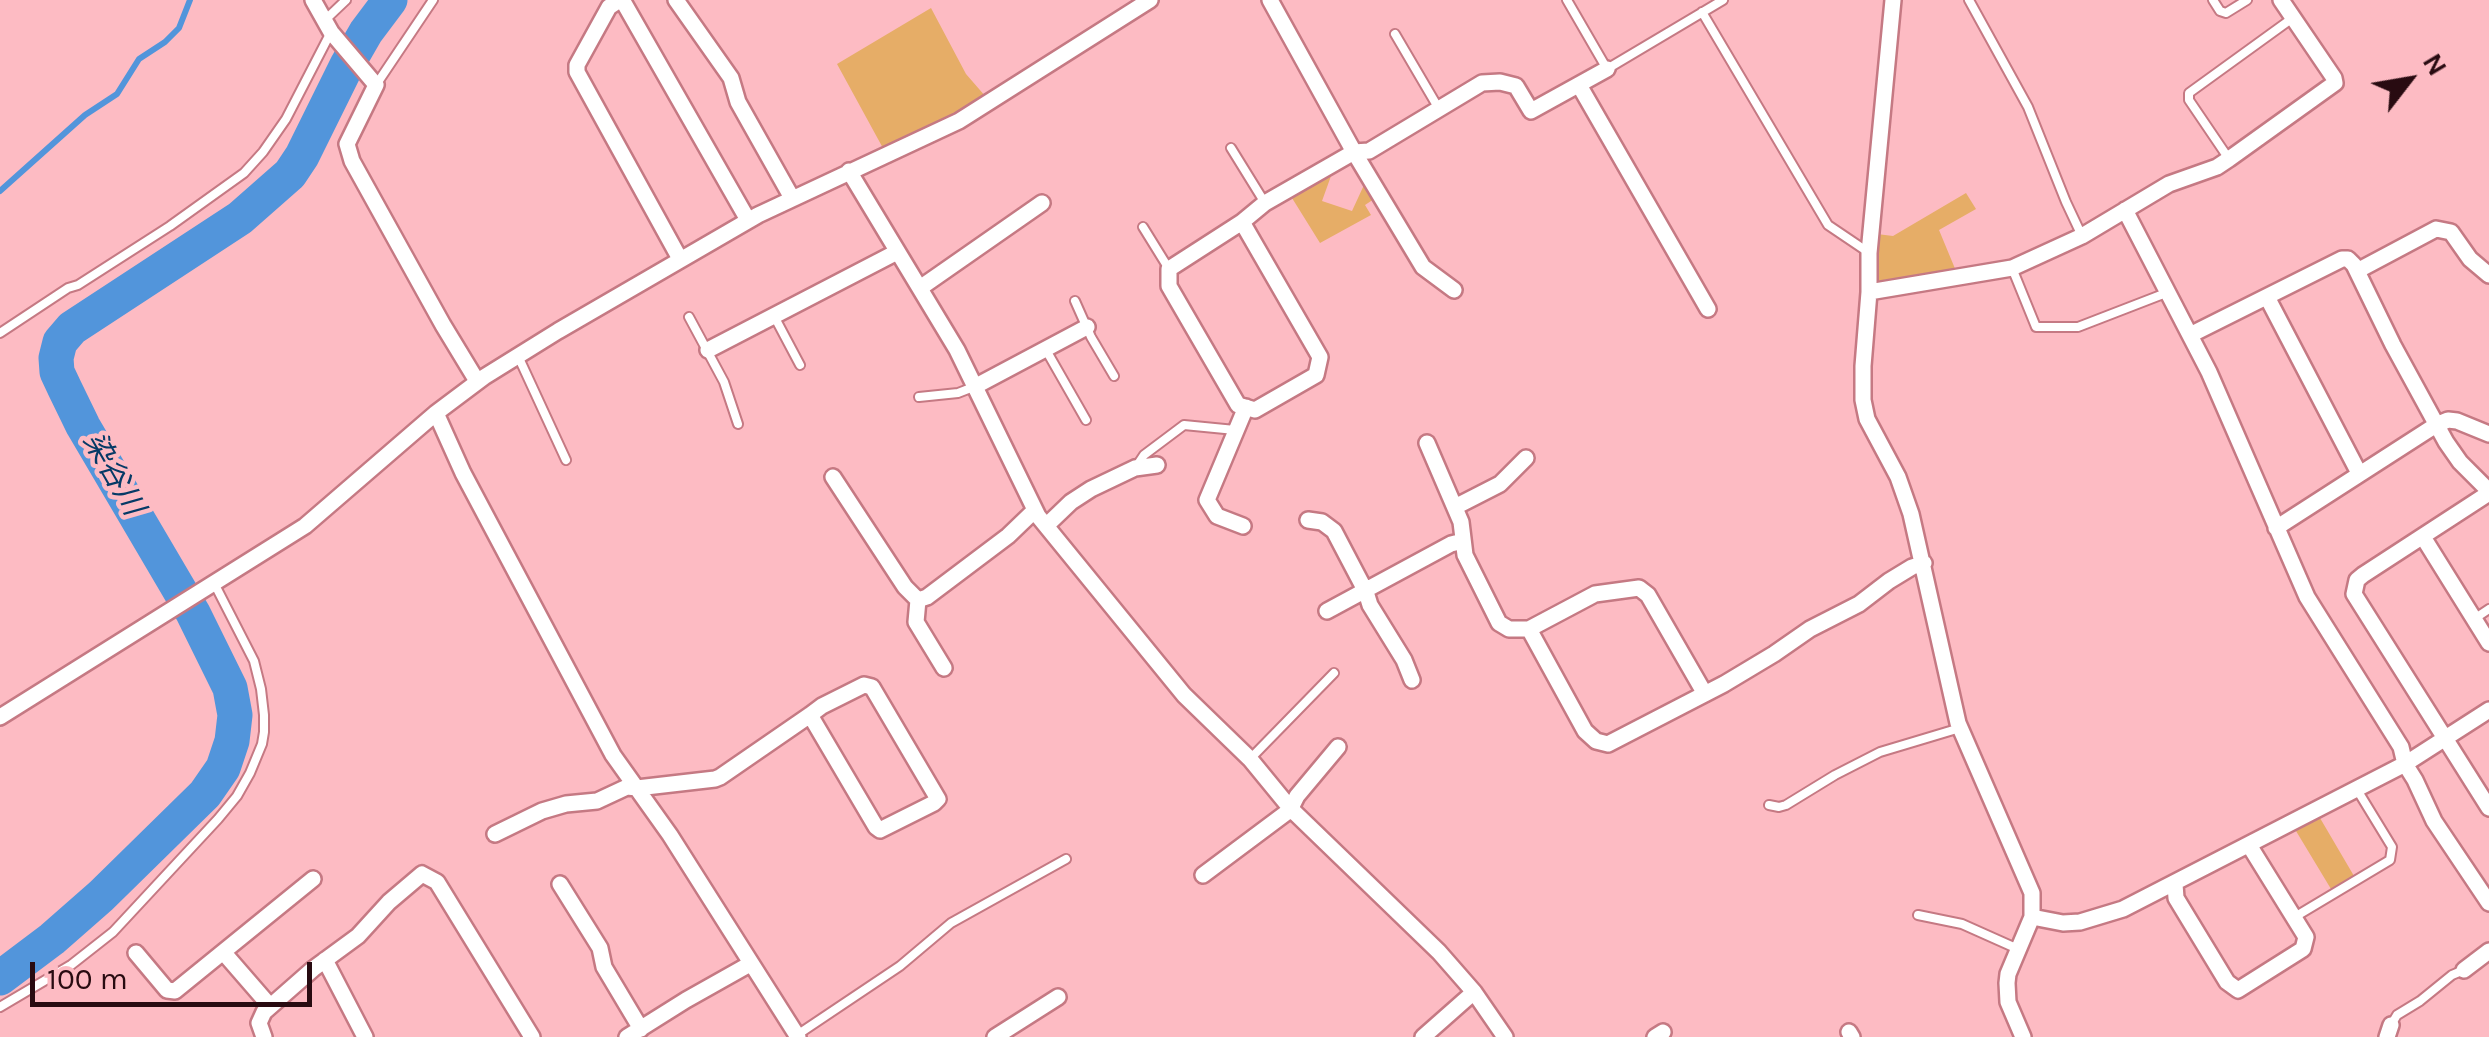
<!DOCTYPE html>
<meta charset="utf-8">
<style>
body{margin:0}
#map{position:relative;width:2489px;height:1037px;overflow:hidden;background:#fdbbc3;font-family:Karla,sans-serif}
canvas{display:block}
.north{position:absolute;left:2359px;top:30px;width:100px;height:100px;-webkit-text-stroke:8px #fdbbc3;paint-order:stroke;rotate:59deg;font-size:28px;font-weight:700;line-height:40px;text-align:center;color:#280b11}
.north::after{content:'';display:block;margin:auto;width:35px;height:45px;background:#280b11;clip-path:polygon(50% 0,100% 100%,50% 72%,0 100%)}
.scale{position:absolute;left:30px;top:962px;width:282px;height:45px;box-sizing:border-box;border:5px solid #280b11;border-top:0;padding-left:12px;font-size:30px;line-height:35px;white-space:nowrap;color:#280b11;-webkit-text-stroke:8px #fdbbc3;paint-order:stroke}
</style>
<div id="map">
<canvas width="2489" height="1037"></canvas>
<div class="north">N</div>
<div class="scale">100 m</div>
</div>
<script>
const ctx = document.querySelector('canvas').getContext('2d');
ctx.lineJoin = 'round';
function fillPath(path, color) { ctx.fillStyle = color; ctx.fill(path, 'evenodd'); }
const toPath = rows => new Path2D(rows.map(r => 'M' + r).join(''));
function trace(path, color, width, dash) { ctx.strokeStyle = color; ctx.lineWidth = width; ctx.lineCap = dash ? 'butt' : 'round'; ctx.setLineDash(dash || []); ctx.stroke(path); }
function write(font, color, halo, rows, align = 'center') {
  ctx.font = font + ' Karla,"Noto Sans JP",sans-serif'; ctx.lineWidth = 9; ctx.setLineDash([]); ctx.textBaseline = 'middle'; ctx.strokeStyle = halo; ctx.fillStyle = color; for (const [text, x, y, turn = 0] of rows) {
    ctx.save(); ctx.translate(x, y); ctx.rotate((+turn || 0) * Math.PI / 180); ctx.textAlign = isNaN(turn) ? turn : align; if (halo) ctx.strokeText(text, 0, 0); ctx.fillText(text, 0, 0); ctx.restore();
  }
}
fillPath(toPath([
 [931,8,966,74,986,97,956,117,884,150,837,64],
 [1331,176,1322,201,1352,211,1364,185,1374,199,1365,205,1371,215,1320,243,1292,198],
 [1966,193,1976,209,1939,230,1956,271,1876,281,1877,234,1893,236],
 [2320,818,2354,876,2331,889,2296,831]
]), '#e6ad67');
trace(toPath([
 [0,191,85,115,117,94,139,59,165,42,179,28,190,0]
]), '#5295db', 6);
trace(toPath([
 [0,978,52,939,101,896,205,794,223,768,232,741,235,715,230,688,193,613,83,426,65,389,57,372,56,358,60,342,72,328,240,218,290,174,302,156,347,65,366,32,390,0]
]), '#5295db', 35);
const lane = toPath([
 [1567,0,1607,69,1723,0],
 [1969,0,2028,107,2066,202,2082,236],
 [2213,0,2220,11,2226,13,2247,0],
 [1702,12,1828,225,1868,252],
 [325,20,346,0],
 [1395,34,1439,109],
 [376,85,433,0],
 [1231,148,1265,203],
 [2229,159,2189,100,2189,93,2294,17],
 [1143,227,1169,269],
 [2012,268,2036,327,2078,327,2166,293],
 [1075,301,1091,337,1114,376],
 [774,316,800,365],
 [689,317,724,382,738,424],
 [0,333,68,288,78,285,170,226,244,173,263,152,286,119,331,32],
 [1046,350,1086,420],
 [518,356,566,460],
 [919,397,958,393,976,386],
 [1136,467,1144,455,1184,425,1235,430],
 [2474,619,2489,609],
 [1250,759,1334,673],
 [1769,805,1779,807,1786,805,1835,775,1880,752,1960,728],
 [1918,915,1962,924,2018,949],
 [2293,918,2390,860,2392,847,2356,788],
 [0,1007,71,965,113,932,218,819,237,796,250,773,262,744,264,732,264,715,261,689,254,661,214,583],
 [2391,1025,2397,1015,2420,1001,2452,975,2464,970],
 [797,1035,900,966,951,923,1066,859]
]);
const street = toPath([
 [313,0,331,32,376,85,347,144,352,161,443,325,477,381],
 [676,0,731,78,738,102,792,198],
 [1270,0,1354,152,1423,267,1454,290],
 [1893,0,1869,253,1869,292,1863,366,1863,400,1867,419,1898,477,1911,514,1958,723,2032,893,2032,917,2008,974,2007,983,2008,1002,2023,1037],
 [1579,85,1708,309],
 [849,171,957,350,1038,516,1184,695,1250,759,1291,809,1439,952,1474,992,1505,1037],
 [2125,210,2209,372,2307,597,2401,747,2405,764,2415,780,2434,821,2489,903],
 [1242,222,1320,357,1316,375,1255,410,1238,405,1169,286,1169,269,1242,222,1265,203,1354,152,1369,151,1482,83,1500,82,1516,86,1531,111,1607,69],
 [680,259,577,72,577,65,609,7,615,3,619,1,624,3,748,220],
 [2357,271,2436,229,2451,232,2470,259,2489,275],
 [920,288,1042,203],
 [1869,292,2012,268,2082,236,2169,184,2217,167,2229,159,2335,83,2334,78,2281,0],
 [2267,297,2359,473],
 [2190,335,2342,259,2348,259,2354,265,2393,345,2446,442,2460,462,2489,491],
 [708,350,897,252],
 [976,386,1087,327],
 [436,413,463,473,613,755,670,835,798,1037],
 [1427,443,1461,522,1465,555,1499,623,1509,629,1529,629,1595,594,1639,588,1648,595,1705,694],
 [833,477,905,587,918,600,927,597,1008,536,1034,511],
 [2489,493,2363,575,2357,580,2354,594,2489,808],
 [1455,507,1500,484,1526,458],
 [1308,520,1322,522,1334,531,1366,592,1370,605,1404,660,1412,680],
 [1047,525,1071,502,1091,489,1135,468,1157,465],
 [1243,526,1217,516,1207,500,1246,407],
 [2276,528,2436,425,2448,420,2457,421,2489,434],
 [2423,537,2489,643],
 [918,600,916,622,944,668],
 [1327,611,1451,544,1463,541],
 [1529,629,1585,731,1596,741,1608,744,1724,684,1774,654,1810,629,1859,604,1889,581,1912,567,1924,563],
 [0,717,305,526,436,413,484,377,558,331,758,215,959,121,1150,0],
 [495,834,542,811,566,804,597,801,627,787,637,788,715,779,720,777,810,715,822,706,864,685,872,687,938,799,934,803,880,830,876,827,810,715],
 [1203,875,1290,810,1297,796,1338,747],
 [560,884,600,948,604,967,641,1029],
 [2175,884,2176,898,2227,982,2238,990,2303,949,2306,937,2249,845],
 [2032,917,2063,923,2080,922,2123,909,2405,764,2489,710],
 [136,953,167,990,175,991,313,879],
 [224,953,270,1006],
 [325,960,365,1037],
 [2464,970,2489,951],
 [1849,1032,1852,1037],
 [264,1037,259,1023,264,1012,313,969,358,936,389,902,422,874,437,882,532,1037],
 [627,1037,686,1000,750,964],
 [995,1037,1058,997],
 [1423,1037,1474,992],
 [1655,1037,1663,1032],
 [2387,1037,2391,1025]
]);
trace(lane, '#c57983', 12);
trace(street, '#c57983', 20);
trace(lane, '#fff', 8);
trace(street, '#fff', 15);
write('italic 30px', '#063a66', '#fdbbc3', [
 ["染谷川",113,474,60]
]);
</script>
